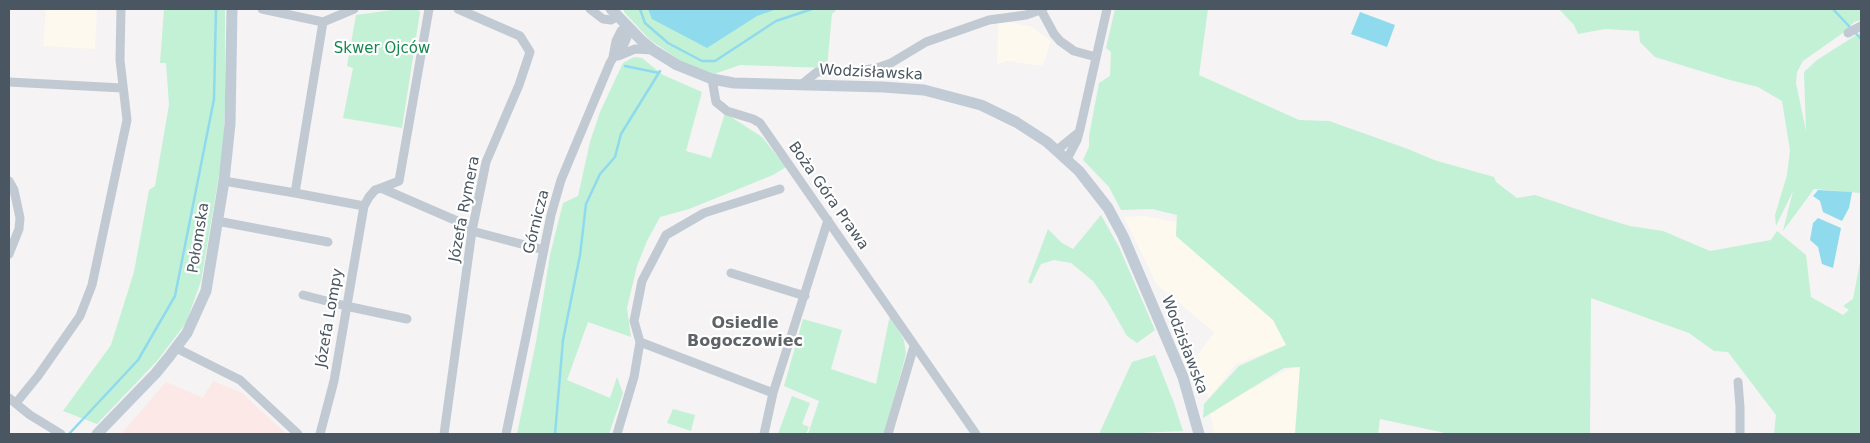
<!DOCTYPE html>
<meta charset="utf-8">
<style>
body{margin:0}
#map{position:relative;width:1870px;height:443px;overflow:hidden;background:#f5f3f3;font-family:"DejaVu Sans",sans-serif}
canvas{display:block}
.frame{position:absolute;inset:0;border:10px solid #4a5661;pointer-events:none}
</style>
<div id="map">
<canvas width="1870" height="443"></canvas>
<div class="frame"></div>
</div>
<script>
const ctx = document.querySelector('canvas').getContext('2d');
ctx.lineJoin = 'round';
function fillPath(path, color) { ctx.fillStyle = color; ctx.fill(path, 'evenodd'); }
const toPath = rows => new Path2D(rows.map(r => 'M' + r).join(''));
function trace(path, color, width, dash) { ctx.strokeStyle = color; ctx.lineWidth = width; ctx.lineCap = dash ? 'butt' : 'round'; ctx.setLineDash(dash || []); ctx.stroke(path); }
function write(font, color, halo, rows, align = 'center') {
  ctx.font = font + ' "DejaVu Sans",sans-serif'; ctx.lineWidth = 4.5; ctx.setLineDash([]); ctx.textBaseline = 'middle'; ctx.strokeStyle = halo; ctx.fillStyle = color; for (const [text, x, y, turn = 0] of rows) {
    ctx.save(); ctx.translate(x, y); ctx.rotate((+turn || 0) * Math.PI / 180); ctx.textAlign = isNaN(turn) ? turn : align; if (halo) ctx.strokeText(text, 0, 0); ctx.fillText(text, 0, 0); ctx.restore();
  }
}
fillPath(toPath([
 [46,9,97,9,95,49,43,46],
 [1009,22,1032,27,1051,41,1043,66,1007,61,997,64,998,23],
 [1145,216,1176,222,1176,236,1273,320,1286,345,1236,364,1209,398,1192,364,1214,332,1157,285,1124,217],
 [1293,367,1300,367,1295,434,1214,434,1210,413,1241,394]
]), '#fdf9ef');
fillPath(toPath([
 [213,381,242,393,286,434,121,434,166,382,203,398]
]), '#fce8e6');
fillPath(toPath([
 [164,9,225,9,225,105,223,152,201,281,186,323,157,361,97,424,63,411,111,345,134,272,149,190,155,186,169,105,166,63,160,63],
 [399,9,417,9,420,12,402,128,343,118,353,68,347,66,356,15],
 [624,9,837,9,832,14,827,68,740,65,714,74,685,64,649,39,624,12],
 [1115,9,1208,9,1199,75,1299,120,1329,121,1408,149,1434,160,1494,177,1496,182,1517,198,1535,195,1600,217,1630,226,1663,231,1710,251,1771,240,1777,231,1806,255,1811,297,1843,315,1849,310,1843,306,1853,299,1861,257,1861,434,1774,434,1776,415,1728,352,1714,351,1689,333,1591,298,1590,434,1450,434,1380,419,1378,434,1295,434,1300,367,1284,368,1203,418,1204,404,1239,366,1286,345,1273,320,1176,236,1177,215,1152,209,1121,210,1109,187,1083,160,1089,147,1089,136,1099,83,1110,76,1111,52,1106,48],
 [1559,9,1861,9,1861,20,1854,22,1847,30,1803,61,1797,72,1796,83,1806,131,1804,72,1817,60,1861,32,1861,193,1814,189,1783,231,1793,191,1776,226,1775,215,1787,175,1790,150,1782,101,1758,87,1730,80,1655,57,1640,42,1639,31,1605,29,1578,34,1574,25],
 [634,57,642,58,663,75,702,92,686,151,711,158,725,113,762,137,786,167,773,175,689,209,660,217,647,241,637,266,627,308,631,337,588,322,567,380,610,398,617,377,623,393,609,434,517,434,536,342,550,255,563,203,578,196,590,142,600,112,623,63],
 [1101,215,1119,247,1155,330,1137,343,1127,336,1107,301,1093,281,1071,263,1054,260,1041,264,1031,284,1028,282,1048,229,1062,243,1073,249],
 [890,315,904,340,906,354,884,434,808,434,819,401,784,386,803,319,842,330,831,369,876,384],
 [1155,355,1174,403,1183,431,1139,433,1138,434,1099,434,1132,362],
 [792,396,810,403,802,424,809,427,806,434,778,434],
 [673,409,695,415,691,431,667,423]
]), '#c3f1d5');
fillPath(toPath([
 [648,9,777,9,757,16,707,48,652,19],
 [1360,12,1395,25,1387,47,1351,34],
 [1818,190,1852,192,1849,208,1842,221,1823,212,1820,201,1813,196],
 [1818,218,1841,228,1833,268,1822,264,1818,247,1810,240,1813,223]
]), '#90daee');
trace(toPath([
 [640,9,645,23,668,43,702,61,715,61,776,21,812,9],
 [1833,9,1861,39],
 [625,66,659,73],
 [69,434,138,360,175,296,214,99,216,9],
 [555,434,563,340,580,255,586,204,600,174,615,157,621,134,660,71]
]), '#90daee', 2.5);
trace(toPath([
 [262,9,323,22],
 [590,9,603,19,611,20,618,16],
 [1041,10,1054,34,1060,41,1074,51,1096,57],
 [1848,33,1861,26],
 [618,56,635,49,653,50],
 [613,57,616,41,621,31,627,26],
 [712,79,716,102,727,111,753,119,760,123,976,434],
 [9,82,122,88],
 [801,85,817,72,857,71,877,68,891,63,926,42,989,20,1026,15,1043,9],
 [1057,150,1078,133],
 [1067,159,1077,140,1080,129,1107,9],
 [9,181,14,190,20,218,19,229,9,254],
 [224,181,295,193,364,206,369,197,375,190,381,188,464,224,472,231,544,250],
 [381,188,399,181,429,9],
 [295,193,323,22,354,9],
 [217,221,328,242],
 [731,273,805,296],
 [303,295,346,306,407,319],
 [640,342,773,393],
 [176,348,240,380,298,434],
 [1738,382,1740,407,1740,434],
 [9,398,30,415,61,434],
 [16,403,38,376,80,316,92,285,127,120,120,60,121,9],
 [320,434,334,381,364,206],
 [444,434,472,231,486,162,519,85,530,52,520,36,458,9],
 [506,434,551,215,561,180,610,63,613,58,622,49,630,30],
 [617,434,634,377,640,342,634,321,642,281,666,235,704,213,780,189],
 [764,434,773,393,828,220],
 [888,434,914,346]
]), '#c1cad2', 9);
trace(toPath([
 [611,9,642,41,653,50,677,65,712,79,734,83,883,87,924,90,981,105,1016,122,1047,142,1079,171,1108,208,1123,236,1183,377,1199,434],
 [97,434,156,373,169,357,187,333,206,291,224,181,230,124,232,9]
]), '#c1cbd6', 11);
write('15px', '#17864f', '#fff', [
 ["Skwer Ojców",382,49]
]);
write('15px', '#4a5661', '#fff', [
 ["Wodzisławska",871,73,3],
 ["Boża Góra Prawa",828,196,55],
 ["Józefa Rymera",465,209,-79],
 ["Górnicza",537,222,-76],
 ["Połomska",199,238,-81],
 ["Józefa Lompy",330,318,-80],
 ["Wodzisławska",1184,345,69]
]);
write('bold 16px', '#5f6368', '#fff', [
 ["Osiedle",745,324],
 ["Bogoczowiec",745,342]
]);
</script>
